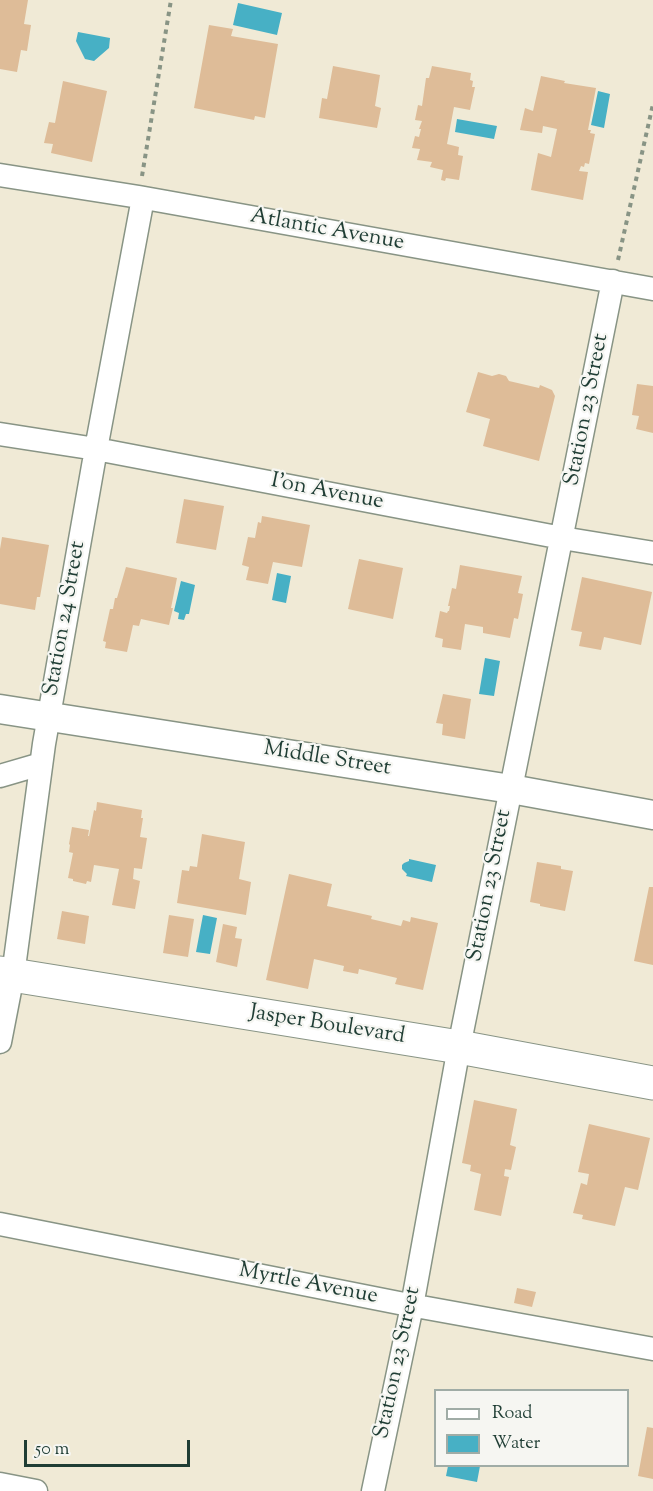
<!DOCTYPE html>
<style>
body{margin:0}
#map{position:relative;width:653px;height:1491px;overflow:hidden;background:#f0ead6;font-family:"Sorts Mill Goudy",serif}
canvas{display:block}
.legend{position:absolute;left:434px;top:1389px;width:195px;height:78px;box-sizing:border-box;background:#f6f6f2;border:2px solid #a0aca6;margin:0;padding:8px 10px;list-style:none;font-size:18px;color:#1f3d34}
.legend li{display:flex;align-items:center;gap:12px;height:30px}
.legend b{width:30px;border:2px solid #a0aca6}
.scale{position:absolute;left:24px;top:1440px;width:166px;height:27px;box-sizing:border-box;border:3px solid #1f3d34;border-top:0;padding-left:8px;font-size:18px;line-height:21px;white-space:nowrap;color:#1f3d34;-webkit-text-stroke:4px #f6f6f2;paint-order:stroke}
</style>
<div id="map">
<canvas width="653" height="1491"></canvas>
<ul class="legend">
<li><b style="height:8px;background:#fff"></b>Road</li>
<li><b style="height:16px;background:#47b0c5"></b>Water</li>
</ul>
<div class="scale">50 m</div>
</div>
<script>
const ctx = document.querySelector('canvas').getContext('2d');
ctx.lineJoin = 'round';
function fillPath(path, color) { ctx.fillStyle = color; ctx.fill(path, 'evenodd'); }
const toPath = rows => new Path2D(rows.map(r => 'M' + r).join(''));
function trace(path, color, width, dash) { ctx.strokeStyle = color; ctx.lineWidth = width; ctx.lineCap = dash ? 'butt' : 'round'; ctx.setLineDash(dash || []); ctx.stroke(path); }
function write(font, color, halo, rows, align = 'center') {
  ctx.font = font + ' "Sorts Mill Goudy",serif'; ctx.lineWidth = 4.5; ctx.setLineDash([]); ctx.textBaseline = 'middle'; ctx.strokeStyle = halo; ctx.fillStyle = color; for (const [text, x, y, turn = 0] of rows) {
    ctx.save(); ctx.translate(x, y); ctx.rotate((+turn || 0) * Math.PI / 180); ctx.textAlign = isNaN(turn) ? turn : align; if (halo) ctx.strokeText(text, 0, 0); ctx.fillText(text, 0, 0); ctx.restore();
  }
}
fillPath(toPath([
 [238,3,282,13,277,35,233,25],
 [78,32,110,38,109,48,94,61,85,59,76,41],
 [598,91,610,94,604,128,591,125],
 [457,119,497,126,494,139,455,132],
 [277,573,291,576,286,603,272,600],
 [181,581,195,585,189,614,186,614,184,620,178,619,179,613,174,611],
 [485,658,500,661,494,696,479,694],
 [409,859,436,865,432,882,406,876,407,874,402,869,402,865,404,863,409,861],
 [203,915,217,918,210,954,196,952],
 [448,1466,480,1466,477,1482,446,1476]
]), '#47b0c5');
fillPath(toPath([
 [0,0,28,0,24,24,31,25,27,51,21,50,17,72,0,69],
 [209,25,233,29,231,36,278,44,265,118,255,116,254,120,194,108],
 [333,66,380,75,375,106,381,108,377,128,319,118,322,98,327,99],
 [432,66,471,73,470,80,473,81,472,87,475,87,470,110,454,107,447,144,459,147,458,155,463,156,459,180,446,178,445,181,441,180,443,170,430,167,432,162,417,160,420,149,412,148,415,136,419,137,421,129,419,129,422,121,415,120,418,105,422,106,426,78,429,78],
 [541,76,565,81,564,83,596,88,588,130,591,130,590,133,595,134,589,164,585,163,584,167,581,166,579,171,588,172,583,200,531,190,538,153,551,157,557,129,543,126,542,133,520,130,525,108,533,111],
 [63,81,107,91,92,162,51,153,53,144,44,143,49,122,55,123],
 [478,372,492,376,499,374,506,376,509,381,539,388,540,385,552,390,555,396,539,461,483,446,490,419,466,412],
 [637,384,653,386,653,433,636,429,639,416,632,415],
 [184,499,224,506,216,550,176,543],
 [262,516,310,525,302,567,273,562,268,584,246,580,249,567,242,565,248,537,255,538,258,522,261,523],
 [2,537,49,545,40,597,37,597,35,610,0,604,0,549],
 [359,559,403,568,393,619,348,609],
 [460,565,522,576,518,593,523,594,518,619,514,618,510,638,483,633,483,627,465,624,461,650,442,647,443,639,435,637,440,611,447,613,448,611,449,611,450,606,448,606,452,588,456,589],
 [126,567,177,578,171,608,173,608,169,625,141,619,139,626,133,625,127,652,105,648,106,642,103,641,110,609,113,609,115,598,117,598],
 [582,577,652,592,641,645,604,637,601,650,579,646,582,632,571,630],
 [443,694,471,699,465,739,442,735,443,724,436,723],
 [97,802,142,810,141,818,143,818,140,837,147,838,142,869,134,868,133,879,140,881,135,909,112,905,119,869,94,865,91,882,87,881,86,884,73,881,73,879,68,878,73,853,69,852,70,845,69,844,72,827,89,830,88,836,89,836,94,810,96,811],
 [202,834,245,842,239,879,251,882,246,915,177,903,182,870,189,871,190,866,197,867],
 [537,862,561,866,561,869,573,871,565,911,540,906,540,904,530,902],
 [289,874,332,884,327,906,372,916,371,919,401,926,403,920,410,922,411,917,438,923,423,990,395,984,397,978,359,969,358,974,343,971,344,966,314,959,308,989,266,980],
 [649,887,653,887,653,965,634,961],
 [62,911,89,916,85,944,57,939],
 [169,915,194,919,188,957,163,953],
 [223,924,237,927,235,938,242,939,237,967,216,962],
 [474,1100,517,1109,510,1145,516,1147,511,1170,505,1169,504,1176,509,1177,501,1216,474,1210,481,1174,470,1171,471,1165,462,1163],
 [589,1124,650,1138,638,1190,625,1187,615,1226,582,1219,583,1215,573,1213,581,1183,587,1185,589,1174,578,1172],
 [517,1288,536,1292,532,1307,514,1303],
 [647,1427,653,1428,653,1479,638,1476]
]), '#debc98');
const minor = toPath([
 [0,175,139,197,653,289],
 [0,434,96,449,562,538,653,553],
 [0,776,41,764],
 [0,1042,13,975,44,744,96,449,143,198],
 [0,1224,399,1303,653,1349],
 [0,1484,36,1491],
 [373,1491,412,1306,459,1047,613,281]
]);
const tertiary = toPath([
 [0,709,511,789,653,815]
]);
const primary = toPath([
 [0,973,459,1047,653,1083]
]);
trace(minor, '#889485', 25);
trace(tertiary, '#889485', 31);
trace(primary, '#889485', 35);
trace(toPath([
 [142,176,171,0],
 [618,260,653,104]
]), '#889485', 4, [4.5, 4.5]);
trace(minor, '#fff', 22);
trace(tertiary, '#fff', 28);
trace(primary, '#fff', 33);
write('22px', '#1f3d34', '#f6f6f2', [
 ["Atlantic Avenue",327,231,10],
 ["Station 23 Street",588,410,-79],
 ["I'on Avenue",327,493,11],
 ["Station 24 Street",66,619,-80],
 ["Middle Street",327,760,9],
 ["Station 23 Street",491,886,-79],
 ["Jasper Boulevard",327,1026,9],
 ["Myrtle Avenue",308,1285,11],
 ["Station 23 Street",399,1363,-78]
]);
</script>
